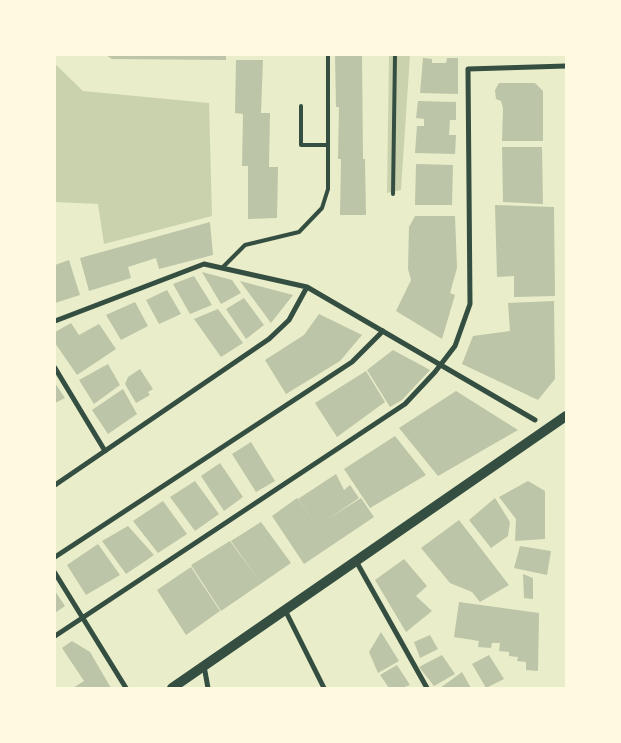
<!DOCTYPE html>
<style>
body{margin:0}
#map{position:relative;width:621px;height:743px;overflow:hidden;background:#e9edc9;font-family:"Varela Round",sans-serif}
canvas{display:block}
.frame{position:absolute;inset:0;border:56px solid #fefae0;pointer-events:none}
</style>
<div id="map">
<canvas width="621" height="743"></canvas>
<div class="frame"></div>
</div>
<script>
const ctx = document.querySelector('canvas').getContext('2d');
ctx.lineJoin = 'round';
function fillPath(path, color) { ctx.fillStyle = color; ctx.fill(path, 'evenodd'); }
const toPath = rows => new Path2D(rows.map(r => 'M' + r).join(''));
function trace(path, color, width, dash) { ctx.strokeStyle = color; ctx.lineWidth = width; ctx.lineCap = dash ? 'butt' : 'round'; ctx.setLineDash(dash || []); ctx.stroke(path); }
fillPath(toPath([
 [389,55,410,55,401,190,387,193],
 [55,64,83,91,209,103,212,216,104,244,98,204,55,202]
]), '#cad2ad');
fillPath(toPath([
 [106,55,226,55,226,60,112,59],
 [335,55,362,55,363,159,365,159,366,215,340,215,341,159,338,159,339,107,336,107],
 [423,58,432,59,432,63,446,63,447,58,458,58,458,94,420,93],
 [236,60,263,60,261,113,270,113,269,167,278,167,277,218,248,219,248,166,242,166,243,114,235,113],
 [499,83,535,83,543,91,543,141,502,141,503,108,501,101,496,99,495,90],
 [418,101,456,102,456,120,450,120,449,135,456,135,455,154,415,153,417,126,424,126,424,119,416,118],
 [502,147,542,147,543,204,503,202],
 [416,164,453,165,452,205,415,205],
 [495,205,554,207,555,296,514,297,514,276,497,277],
 [415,216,455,216,457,268,450,293,455,295,442,339,396,311,411,280,408,269,409,227],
 [210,222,213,255,159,269,156,258,128,267,131,278,89,291,80,258],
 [69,260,80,295,55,303,55,265],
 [202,272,232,280,241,293,221,304],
 [194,276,212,305,190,314,173,284],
 [240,281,293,295,271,323],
 [167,290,181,314,159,324,146,300],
 [244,298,264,325,246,339,226,309],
 [554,301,555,379,538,400,462,364,473,336,510,331,508,303],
 [135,302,148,326,121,340,106,315],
 [218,309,243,343,221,357,194,319],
 [319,314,362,335,340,361,286,394,265,360,304,335],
 [71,323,79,335,99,324,116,349,77,375,55,343,55,332],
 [393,350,430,370,402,400,390,407,367,370],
 [108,364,120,385,94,404,79,380],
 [140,369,153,389,148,392,150,395,136,403,125,384,128,377],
 [366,371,385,402,337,437,315,403],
 [55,383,65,398,55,403],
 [123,389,137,414,108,434,92,410],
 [456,391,518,430,438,476,399,428],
 [395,436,426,475,370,508,344,469],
 [251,442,275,481,256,492,232,454],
 [220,463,243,497,224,511,201,476],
 [336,474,344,490,350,485,359,498,328,519,361,498,374,517,304,564,272,516,297,498,317,526,298,499],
 [195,481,219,514,195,531,170,497],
 [528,481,545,491,545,539,515,541,516,519,499,497],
 [495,498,510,522,508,536,491,548,469,520],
 [163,501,187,534,158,553,133,521],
 [459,520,509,585,480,602,472,592,450,583,421,548],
 [261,522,291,563,221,611,191,565,230,541,258,579,231,541],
 [128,526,154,555,126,574,102,541],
 [98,544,120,575,86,595,67,565],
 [520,546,551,551,547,575,514,568],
 [404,559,427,586,416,596,432,611,406,632,375,580],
 [191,567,220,611,186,635,157,590],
 [523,574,533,578,533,599,524,598],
 [55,591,65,606,55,613],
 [459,602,539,613,538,671,526,670,526,662,517,661,518,657,509,656,509,652,499,651,500,643,492,643,491,648,478,647,479,641,454,637],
 [381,632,399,661,378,673,369,652],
 [430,635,438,649,420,658,414,642],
 [72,641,90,652,111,688,73,688,84,681,62,648],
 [442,655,455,674,434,686,419,667],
 [489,655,504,679,486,688,472,664],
 [397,665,410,685,402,688,389,688,380,675],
 [462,672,471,688,440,688]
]), '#bcc5a7');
trace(toPath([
 [301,106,301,145,328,145],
 [393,194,395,55],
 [222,268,245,245,299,232,322,208,328,189,328,55]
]), '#344e41', 4);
trace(toPath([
 [55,321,204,264,307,287,535,420],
 [55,368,105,451],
 [55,485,269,339,289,320,307,287],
 [55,557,352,362,383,331],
 [356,561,427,688],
 [55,573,126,688],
 [285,610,324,688],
 [55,636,405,404,435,372,455,346,470,304,468,69,566,66],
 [204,666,208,688]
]), '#344e41', 5);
trace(toPath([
 [172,688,566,416]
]), '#344e41', 10);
</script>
